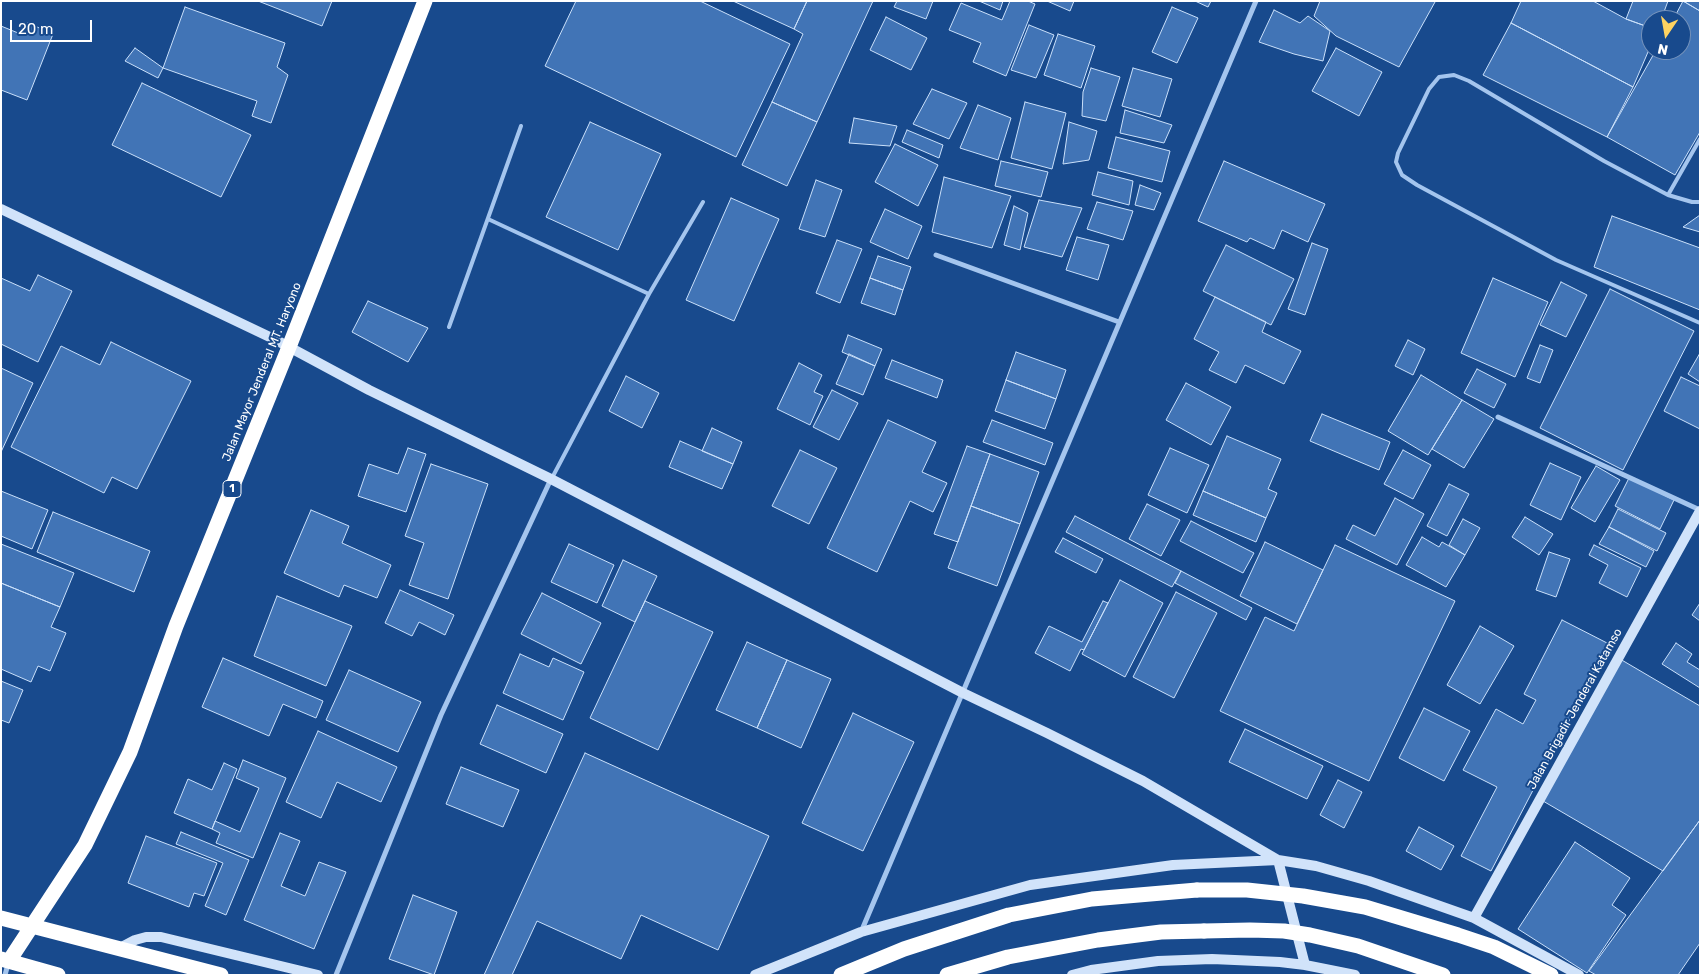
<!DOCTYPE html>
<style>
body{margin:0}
#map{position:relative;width:1701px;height:976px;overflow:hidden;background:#184a8d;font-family:Rubik,sans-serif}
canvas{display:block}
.frame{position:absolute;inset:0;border:2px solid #fff;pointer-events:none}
.north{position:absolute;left:1641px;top:10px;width:50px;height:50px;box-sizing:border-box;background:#184a8d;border:1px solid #7492bb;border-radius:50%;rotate:192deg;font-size:14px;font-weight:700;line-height:20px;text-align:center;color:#fff}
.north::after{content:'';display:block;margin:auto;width:18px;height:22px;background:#ffd361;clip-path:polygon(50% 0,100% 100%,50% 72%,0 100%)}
.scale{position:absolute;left:10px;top:20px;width:82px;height:22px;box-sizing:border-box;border:2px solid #fff;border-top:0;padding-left:6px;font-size:15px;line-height:18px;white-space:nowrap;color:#fff;-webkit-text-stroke:4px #184a8d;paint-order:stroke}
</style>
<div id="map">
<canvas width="1701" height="976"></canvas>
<div class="frame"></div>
<div class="north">N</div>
<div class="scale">20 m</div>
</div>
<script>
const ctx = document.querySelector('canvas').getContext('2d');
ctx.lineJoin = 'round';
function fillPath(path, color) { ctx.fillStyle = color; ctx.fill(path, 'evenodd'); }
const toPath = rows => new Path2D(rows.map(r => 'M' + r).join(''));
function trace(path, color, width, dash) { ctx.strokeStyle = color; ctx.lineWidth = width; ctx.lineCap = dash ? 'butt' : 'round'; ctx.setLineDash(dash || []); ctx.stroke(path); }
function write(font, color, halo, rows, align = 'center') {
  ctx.font = font + ' Rubik,sans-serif'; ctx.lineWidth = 4; ctx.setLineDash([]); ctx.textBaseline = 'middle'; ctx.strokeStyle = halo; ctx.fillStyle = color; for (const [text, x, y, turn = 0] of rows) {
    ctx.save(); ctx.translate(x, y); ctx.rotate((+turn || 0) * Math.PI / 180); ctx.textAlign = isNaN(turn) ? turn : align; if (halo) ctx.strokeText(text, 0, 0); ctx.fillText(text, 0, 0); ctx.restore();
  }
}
const building = toPath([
 [258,1,332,1,322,26,258,1],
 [576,1,700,1,790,44,736,157,545,66,576,1],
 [733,1,807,1,794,29,733,1],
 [807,1,873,1,817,122,772,102,803,34,794,29,807,1],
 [897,1,933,1,926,19,894,7,897,1],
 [979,1,1003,1,1000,10,979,1],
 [1010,1,1028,1,1035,4,1006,76,973,62,981,43,949,30,961,3,1002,20,1010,1],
 [1047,1,1074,1,1070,11,1047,1],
 [1195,1,1211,1,1208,7,1195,1],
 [1320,1,1435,1,1435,2,1399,67,1336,36,1314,16,1320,1],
 [1521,1,1593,1,1626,19,1651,28,1651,45,1633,87,1511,23,1521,1],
 [1633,1,1668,1,1661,20,1651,20,1651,28,1626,19,1633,1],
 [1683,1,1700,1,1700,11,1683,1],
 [1683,1,1700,11,1700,132,1675,175,1607,137,1656,50,1681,50,1681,20,1673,20,1683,1],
 [185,7,285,43,277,67,288,75,271,123,252,116,257,101,163,68,185,7],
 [1172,7,1198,18,1177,63,1152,52,1172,7],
 [1274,10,1300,23,1308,16,1330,31,1323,61,1294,54,1259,42,1274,10],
 [886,17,927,38,911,70,870,50,886,17],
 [28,23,53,34,27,100,1,90,1,26,23,35,28,23],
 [1511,23,1633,87,1607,137,1483,75,1511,23],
 [1029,25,1054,35,1036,78,1011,70,1029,25],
 [1058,34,1095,46,1081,88,1044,75,1058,34],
 [135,48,163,68,158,78,125,61,135,48],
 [1336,48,1382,72,1359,116,1312,91,1336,48],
 [1091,68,1120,77,1106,121,1082,116,1083,92,1091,68],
 [1133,68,1172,79,1160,117,1122,106,1133,68],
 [142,83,251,135,221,197,112,145,142,83],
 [932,89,967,103,949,139,913,124,932,89],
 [772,102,817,122,787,186,742,165,772,102],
 [1025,102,1066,113,1052,169,1011,158,1025,102],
 [978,105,1011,118,998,160,960,148,978,105],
 [1125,110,1172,125,1164,143,1120,133,1125,110],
 [854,118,897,126,890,146,849,143,854,118],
 [590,122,661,154,618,250,546,217,590,122],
 [1069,122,1097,131,1089,160,1063,164,1069,122],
 [907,130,943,145,939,158,902,142,907,130],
 [1116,137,1170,151,1162,182,1108,168,1116,137],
 [895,144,938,165,918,206,875,182,895,144],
 [1001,161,1048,172,1041,197,995,186,1001,161],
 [1224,161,1325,204,1308,242,1282,230,1274,249,1250,238,1247,242,1198,221,1224,161],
 [1098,172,1133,181,1129,205,1092,195,1098,172],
 [944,177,1011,196,992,248,932,232,944,177],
 [816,180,842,190,825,237,799,229,816,180],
 [1140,185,1161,193,1154,210,1135,205,1140,185],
 [731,198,779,219,734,321,686,300,731,198],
 [1039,200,1082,208,1062,257,1024,247,1039,200],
 [1097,202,1133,211,1123,240,1087,229,1097,202],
 [1014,206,1028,213,1020,250,1004,245,1014,206],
 [885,209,922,226,908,259,870,242,885,209],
 [1700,215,1700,232,1683,227,1700,215],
 [1612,216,1700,248,1700,310,1594,267,1612,216],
 [1077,237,1109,245,1098,280,1066,270,1077,237],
 [837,240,862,249,840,303,816,293,837,240],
 [1312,243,1328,249,1305,315,1288,309,1312,243],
 [1226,245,1294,279,1271,325,1203,291,1226,245],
 [878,256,911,267,903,290,870,278,878,256],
 [38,275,72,291,38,362,1,344,1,278,30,291,38,275],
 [870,278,903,290,895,315,861,303,870,278],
 [1493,278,1548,302,1515,377,1461,353,1493,278],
 [1561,282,1587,295,1566,337,1540,325,1561,282],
 [1610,289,1694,331,1623,470,1540,428,1610,289],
 [1215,297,1266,322,1262,332,1301,351,1284,384,1245,365,1236,383,1209,370,1219,352,1194,339,1215,297],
 [368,301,428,328,408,362,352,332,368,301],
 [848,335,882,349,875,366,842,352,848,335],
 [1408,340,1425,349,1413,375,1395,366,1408,340],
 [111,342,191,381,137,489,112,477,104,493,11,447,61,346,100,365,111,342],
 [1540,345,1553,350,1540,383,1527,378,1540,345],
 [1016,352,1066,370,1056,399,1006,380,1016,352],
 [1700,353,1700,382,1688,374,1700,353],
 [849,354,875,366,863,395,836,384,849,354],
 [892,360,943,380,937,398,885,378,892,360],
 [799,363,822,375,814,392,823,396,810,425,777,409,799,363],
 [1,368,33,383,1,452,1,368],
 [1477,369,1506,384,1494,408,1464,393,1477,369],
 [1421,375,1462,400,1428,455,1388,431,1421,375],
 [626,376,659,393,642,428,609,411,626,376],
 [1681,377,1700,386,1700,429,1664,411,1681,377],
 [1006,380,1056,399,1045,429,995,411,1006,380],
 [1186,383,1231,407,1211,445,1166,420,1186,383],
 [832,390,858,403,839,440,813,427,832,390],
 [1462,400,1494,419,1464,468,1432,449,1462,400],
 [1322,414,1390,442,1379,470,1310,441,1322,414],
 [888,420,936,442,922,472,947,483,933,512,910,501,877,572,827,548,888,420],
 [992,420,1053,443,1045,465,983,442,992,420],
 [712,428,742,442,733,464,702,451,712,428],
 [1227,436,1281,459,1268,489,1277,493,1266,518,1203,491,1227,436],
 [680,441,733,464,722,489,669,467,680,441],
 [967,446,990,454,958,542,934,534,967,446],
 [408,448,426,454,406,512,358,496,369,464,398,474,408,448],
 [1170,448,1209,465,1187,513,1148,495,1170,448],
 [800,450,837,468,809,524,772,506,800,450],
 [1403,450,1431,465,1413,499,1384,484,1403,450],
 [990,454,1039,472,1020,524,971,506,990,454],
 [1550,463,1581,477,1561,520,1530,505,1550,463],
 [431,464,488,484,448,599,409,585,424,543,405,536,431,464],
 [1596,466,1620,480,1595,522,1571,508,1596,466],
 [1629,478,1674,500,1660,529,1615,506,1629,478],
 [1449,484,1469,494,1447,536,1427,526,1449,484],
 [1,491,48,510,32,549,1,536,1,491],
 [1203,491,1266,518,1256,542,1193,515,1203,491],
 [1395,498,1424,514,1397,565,1346,539,1353,525,1375,536,1395,498],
 [1147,504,1180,520,1161,556,1129,539,1147,504],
 [971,506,1020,524,997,586,948,568,971,506],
 [1618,509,1666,533,1657,551,1609,527,1618,509],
 [311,510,349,526,342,543,391,565,377,598,344,585,339,597,284,573,311,510],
 [53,512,150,551,134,592,37,552,53,512],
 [1075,516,1181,571,1172,587,1066,532,1075,516],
 [1525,517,1553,534,1539,555,1512,537,1525,517],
 [1463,519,1480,528,1465,555,1449,545,1463,519],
 [1191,521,1254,553,1243,573,1180,541,1191,521],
 [1609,527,1654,551,1646,567,1599,544,1609,527],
 [1422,537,1439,547,1442,542,1465,555,1446,587,1406,565,1422,537],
 [1063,538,1103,559,1096,573,1055,552,1063,538],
 [1265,542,1323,570,1297,624,1240,596,1265,542],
 [1,544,74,573,60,607,1,583,1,544],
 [569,544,614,565,597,603,551,582,569,544],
 [1335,545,1455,601,1369,781,1220,711,1265,617,1294,631,1335,545],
 [1594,545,1641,568,1627,597,1599,583,1608,565,1589,555,1594,545],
 [1549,552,1570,559,1556,597,1536,590,1549,552],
 [623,560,657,576,635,622,602,606,623,560],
 [1181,571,1252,608,1246,620,1175,583,1181,571],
 [1120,580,1163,603,1125,677,1082,654,1120,580],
 [1,583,60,607,51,627,66,633,50,671,38,666,31,682,1,669,1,583],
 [400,590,454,615,445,635,419,622,412,636,385,623,400,590],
 [1176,592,1217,613,1174,698,1133,677,1176,592],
 [542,593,601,623,581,664,521,634,542,593],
 [277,596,352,626,326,686,254,656,277,596],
 [645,601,713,632,658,750,590,718,645,601],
 [1103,601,1108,603,1084,650,1081,649,1070,671,1035,653,1049,626,1082,642,1103,601],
 [1700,603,1700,621,1692,615,1700,603],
 [1562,620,1609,644,1491,871,1461,856,1497,787,1463,770,1496,709,1523,724,1536,700,1524,694,1562,620],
 [1480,626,1514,646,1480,704,1447,685,1480,626],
 [747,642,787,660,757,728,716,710,747,642],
 [1676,643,1692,654,1687,662,1700,670,1700,688,1662,664,1676,643],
 [520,654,549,667,553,658,584,672,563,720,503,693,520,654],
 [223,658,323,701,316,718,283,704,269,736,202,707,223,658],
 [1620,659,1700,706,1700,820,1663,871,1543,801,1620,659],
 [787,660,831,679,801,748,757,728,787,660],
 [349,670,421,702,398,752,326,720,349,670],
 [1,681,23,690,9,723,1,720,1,681],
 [497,705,563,734,546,773,480,744,497,705],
 [1424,708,1470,731,1444,781,1399,758,1424,708],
 [853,713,914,742,863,851,802,823,853,713],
 [1245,729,1323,766,1307,799,1229,762,1245,729],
 [318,731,397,767,381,802,337,782,321,818,286,802,318,731],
 [585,753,769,836,718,950,641,915,621,959,537,921,512,975,484,975,585,753],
 [243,760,286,778,253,858,216,843,220,833,212,829,215,821,240,832,259,788,236,778,243,760],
 [224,763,237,769,212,829,174,813,188,779,212,790,224,763],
 [461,767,519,790,503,827,446,804,461,767],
 [1338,780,1362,792,1344,828,1320,815,1338,780],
 [1700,820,1700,943,1678,975,1596,975,1589,971,1700,820],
 [1419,827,1454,846,1441,870,1406,851,1419,827],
 [181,832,249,860,226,915,205,906,223,863,176,844,181,832],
 [280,833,300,841,281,886,305,896,319,862,346,872,314,949,244,920,280,833],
 [146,836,217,863,204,896,194,893,189,907,128,883,146,836],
 [1575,842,1630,878,1612,905,1626,915,1587,973,1518,929,1575,842],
 [413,895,457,912,434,975,389,959,413,895]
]);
fillPath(building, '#4174b6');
trace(building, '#cae0fa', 1);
trace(toPath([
 [1668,195,1700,139],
 [1700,202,1692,202,1668,195,1604,161,1469,81,1454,75,1439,77,1429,89,1398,153,1396,162,1402,175,1417,185,1556,260,1700,323],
 [488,219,649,294],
 [449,327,521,126],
 [552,478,649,294,703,202]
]), '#a4c5ee', 4);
trace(toPath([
 [936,255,1119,322],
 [1498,417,1700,510],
 [861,932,1256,1],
 [5,975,8,964],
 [336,975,441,715,551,479]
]), '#a4c5ee', 5);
trace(toPath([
 [1,209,276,340,369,390,551,479,963,693,1047,733,1143,781,1278,860,1316,866,1369,881,1474,918,1579,975],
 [1474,918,1700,511],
 [118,949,135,940,146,937,161,937,318,975],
 [755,975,861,932,1030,885,1173,865,1278,860,1305,965],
 [1072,975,1091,970,1158,961,1212,959,1280,962,1305,965,1355,975]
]), '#d1e3fa', 10);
trace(toPath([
 [1,918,221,975],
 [1,959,58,975],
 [9,961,85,845,130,752,176,626,289,347,425,1],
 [841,975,904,949,1009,915,1092,899,1197,890],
 [947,975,1008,957,1098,940,1161,932,1204,931]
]), '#fff', 15);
trace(toPath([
 [1197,890,1247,890,1303,896,1365,907,1458,935,1494,947,1551,975],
 [1204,931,1250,930,1284,931,1310,935,1358,946,1443,975]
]), '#fff', 15);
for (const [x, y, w] of [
 [232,489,18]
]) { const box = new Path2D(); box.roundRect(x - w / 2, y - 8.5, w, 17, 4); ctx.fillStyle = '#184a8d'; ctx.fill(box); trace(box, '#fff', 1); }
write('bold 11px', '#fff', null, [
 ["1",232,489]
]);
write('12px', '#fff', '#184a8d', [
 ["Jalan Mayor Jenderal MT. Haryono",262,372,-68],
 ["Jalan Brigadir Jenderal Katamso",1575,709,-61]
]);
</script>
